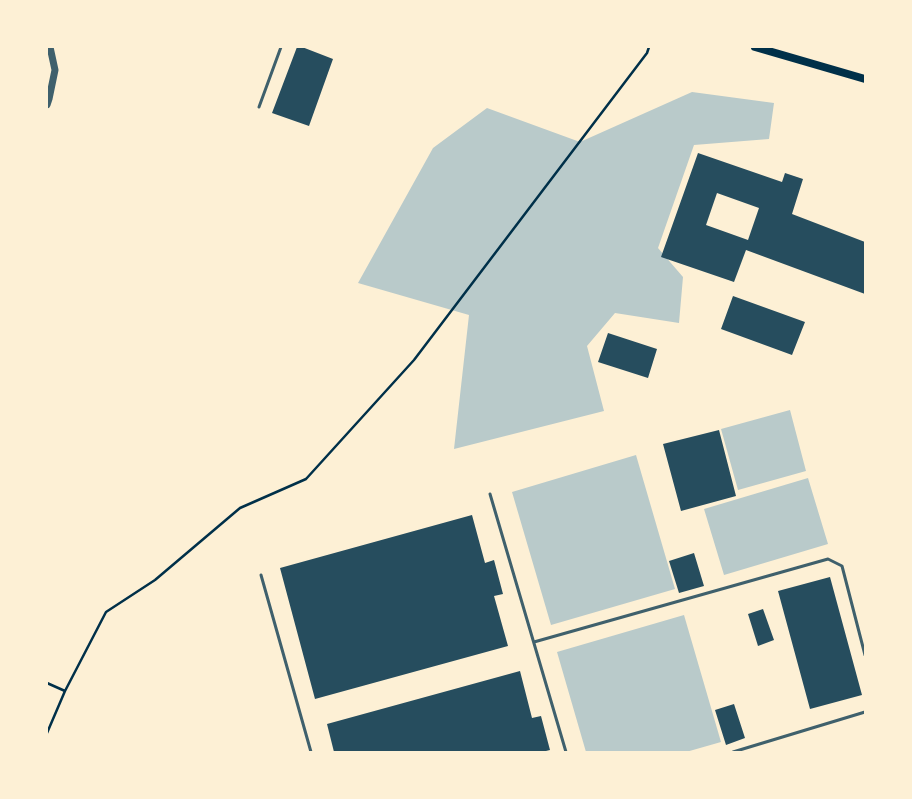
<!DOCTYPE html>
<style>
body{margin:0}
#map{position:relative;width:912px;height:799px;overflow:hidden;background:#fdf0d5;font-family:"Open Sans",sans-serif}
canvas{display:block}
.frame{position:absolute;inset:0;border:48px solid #fdf0d5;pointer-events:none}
</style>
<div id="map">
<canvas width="912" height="799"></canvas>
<div class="frame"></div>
</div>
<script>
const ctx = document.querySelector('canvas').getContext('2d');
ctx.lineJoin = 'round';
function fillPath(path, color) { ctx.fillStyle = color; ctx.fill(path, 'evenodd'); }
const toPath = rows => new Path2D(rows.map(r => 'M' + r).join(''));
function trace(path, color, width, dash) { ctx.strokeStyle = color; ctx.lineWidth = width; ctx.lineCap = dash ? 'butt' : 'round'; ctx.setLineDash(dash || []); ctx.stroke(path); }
fillPath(toPath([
 [692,92,774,103,769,139,694,145,658,248,683,277,679,323,615,313,587,346,604,411,454,449,469,315,358,283,433,148,487,108,580,142],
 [790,410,806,471,738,490,721,429],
 [636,455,675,589,551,625,512,492],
 [808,478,828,544,724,575,704,509],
 [684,615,721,742,686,752,586,752,557,652]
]), '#b9caca');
fillPath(toPath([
 [297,47,302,47,333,59,309,126,272,113],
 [698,153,782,182,785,173,803,179,792,214,865,242,865,294,746,250,734,282,661,257],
 [717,193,759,208,748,240,706,225],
 [733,296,805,322,792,355,721,329],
 [608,333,657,349,648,378,598,362],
 [719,430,736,496,681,511,663,444],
 [472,515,485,563,494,560,503,594,494,596,508,646,315,699,280,568],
 [694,553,704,586,679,593,669,561],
 [830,577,862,695,810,709,778,591],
 [763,609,774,640,758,646,748,614],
 [520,671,532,718,541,716,550,750,542,752,334,752,327,724],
 [734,704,745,738,726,745,715,710]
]), '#264d5e');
trace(toPath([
 [47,683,65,691],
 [47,733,65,691,106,612,155,580,240,508,306,479,414,360,647,53,649,47]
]), '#003049', 2.5);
trace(toPath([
 [259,107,281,47],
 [490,494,566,752],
 [261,575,311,752],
 [534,642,828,559,842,566,865,655],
 [733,752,865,712]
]), '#3f606c', 3);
trace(toPath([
 [47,105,49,99,55,70,50,47]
]), '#3f606c', 7);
trace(toPath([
 [755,47,865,79]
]), '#003049', 8);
</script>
